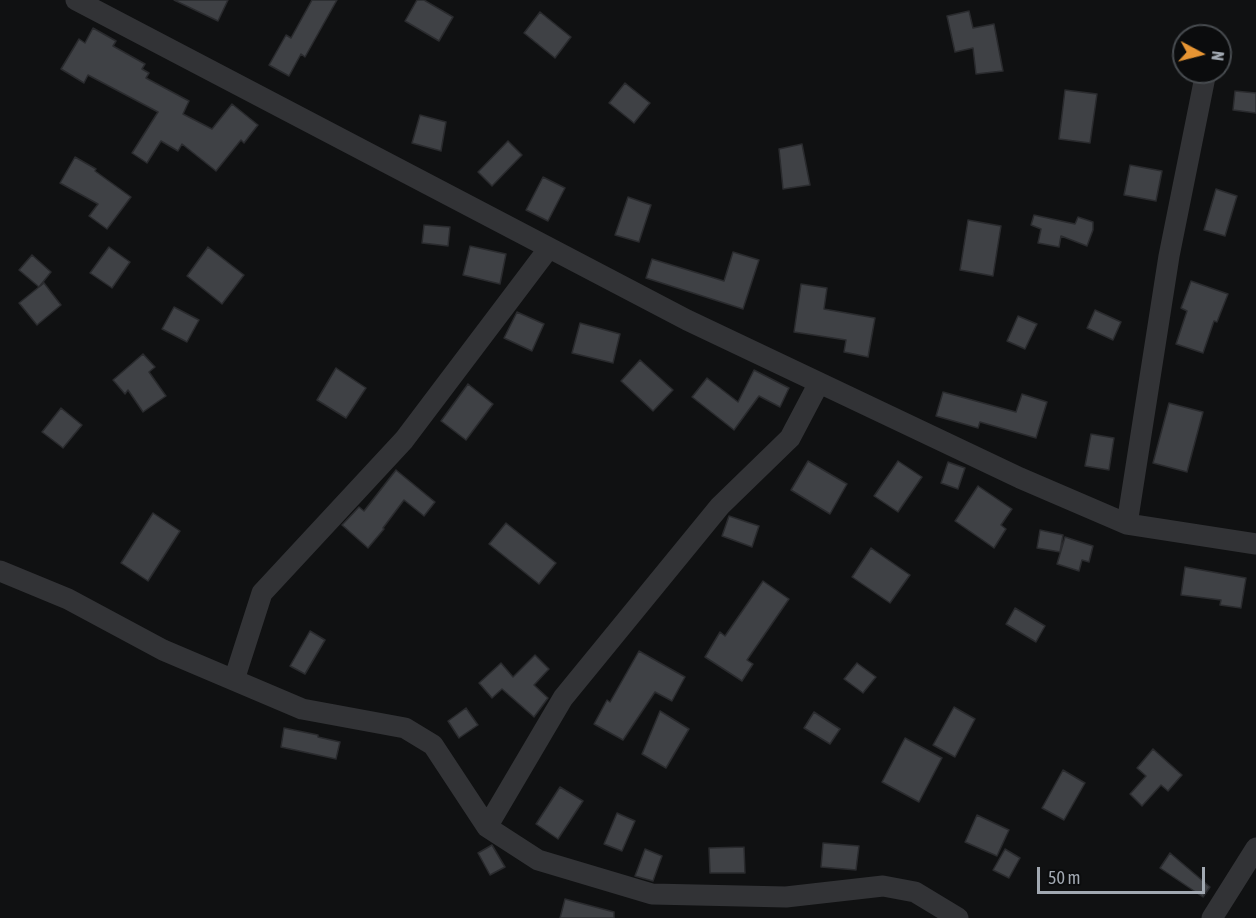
<!DOCTYPE html>
<html>
<head>
<meta charset="utf-8">
<style>
	body { margin:0 }
	#map { position:relative; width:1256px; height:918px; overflow:hidden; background:#101112; font-family:"Asap Condensed",sans-serif }
	canvas { display:block }
	.north { position:absolute; left:1172px; top:24px; width:60px; height:60px; box-sizing:border-box; background:#0b0c0d; border:2px solid #474b4f; border-radius:50%; rotate:97deg; font-size:16px; font-weight:700; line-height:24px; text-align:center; color:#a2a9b2 }
	.north::after { content:''; display:block; margin:auto; width:21px; height:27px; background:#e79533; clip-path:polygon(50% 0,100% 100%,50% 72%,0 100%) }
	.scale { position:absolute; left:1037px; top:867px; width:168px; height:27px; box-sizing:border-box; border:3px solid #a2a9b2; border-top:0; padding-left:8px; font-size:18px; line-height:21px; white-space:nowrap; color:#a2a9b2; -webkit-text-stroke:4px #0b0c0d; paint-order:stroke }
</style>
</head>
<body>
<div id="map">
<canvas width="1256" height="918"></canvas>
<div class="north">N</div>
<div class="scale">50 m</div>
</div>
<script>
const g = document.querySelector('canvas').getContext('2d');
g.lineJoin = 'round';
function fillPath(path, color) {
  g.fillStyle = color;
  g.fill(path, 'evenodd');
}
function toPath(rows) {
  const path = new Path2D();
  for (const r of rows) {
    path.moveTo(r[0], r[1]);
    for (let i = 2; i < r.length; i += 2) path.lineTo(r[i], r[i + 1]);
  }
  return path;
}
function strokePath(path, color, width, dash) {
  g.strokeStyle = color;
  g.lineWidth = width;
  g.lineCap = dash ? 'butt' : 'round';
  g.setLineDash(dash || []);
  g.stroke(path);
}
const building = toPath([
	[174,0,228,0,218,21,174,0],
	[312,0,337,0,305,57,301,54,289,76,269,65,286,35,291,38,312,0],
	[417,0,424,0,453,17,439,41,405,21,417,0],
	[969,11,973,28,994,24,1003,71,976,74,973,48,955,52,947,16,969,11],
	[540,12,571,37,555,58,524,33,540,12],
	[93,28,116,41,113,46,145,64,142,69,149,73,146,78,189,101,183,114,212,129,232,104,258,125,244,143,241,140,216,171,182,144,178,151,161,141,147,163,132,153,158,112,88,75,84,83,61,69,79,39,85,43,93,28],
	[625,83,650,103,634,123,609,103,625,83],
	[1065,90,1097,94,1090,143,1059,139,1065,90],
	[1235,91,1256,93,1256,113,1233,110,1235,91],
	[420,115,446,122,441,151,412,143,420,115],
	[508,141,522,155,492,186,478,172,508,141],
	[802,144,810,185,783,189,779,149,802,144],
	[75,157,96,169,95,171,131,197,107,229,89,216,98,204,60,183,75,157],
	[1130,165,1162,171,1156,201,1124,195,1130,165],
	[543,177,565,188,548,221,526,210,543,177],
	[1216,189,1237,196,1225,236,1204,230,1216,189],
	[628,197,651,205,639,242,615,235,628,197],
	[1034,215,1075,224,1078,217,1093,222,1093,230,1087,246,1061,236,1059,247,1038,243,1041,229,1031,225,1034,215],
	[968,220,1001,226,993,276,960,270,968,220],
	[424,225,450,227,448,246,422,243,424,225],
	[470,246,506,254,500,284,463,275,470,246],
	[109,247,130,262,112,288,90,273,109,247],
	[208,247,244,275,222,304,187,276,208,247],
	[733,252,759,260,743,309,646,278,652,259,724,281,733,252],
	[32,255,51,272,39,287,19,270,32,255],
	[1191,281,1228,294,1217,322,1214,321,1203,353,1176,344,1187,311,1181,308,1191,281],
	[44,283,61,305,37,325,19,303,44,283],
	[801,284,827,288,824,309,875,318,868,357,844,352,846,340,794,332,801,284],
	[174,307,199,320,187,342,162,329,174,307],
	[1095,310,1121,322,1113,340,1087,328,1095,310],
	[517,312,544,324,532,351,504,338,517,312],
	[1018,316,1037,324,1025,349,1007,341,1018,316],
	[580,323,620,334,613,363,572,353,580,323],
	[143,354,155,367,149,372,166,396,143,412,128,390,125,394,113,380,143,354],
	[640,360,673,390,653,411,621,381,640,360],
	[336,368,366,388,346,418,317,400,336,368],
	[754,370,789,388,780,407,759,396,734,430,692,397,707,378,738,402,754,370],
	[468,384,493,404,466,440,441,421,468,384],
	[943,392,1016,412,1022,394,1047,402,1036,438,980,422,978,428,936,416,943,392],
	[1169,403,1203,412,1187,472,1153,463,1169,403],
	[61,408,82,425,63,448,42,432,61,408],
	[1091,434,1114,438,1109,470,1085,466,1091,434],
	[808,461,847,484,830,514,791,490,808,461],
	[898,461,922,477,898,512,874,496,898,461],
	[948,462,965,468,958,489,941,483,948,462],
	[396,470,435,502,424,516,404,500,383,528,384,529,368,548,342,525,359,507,364,511,396,470],
	[978,486,1012,509,1001,525,1006,529,994,548,955,521,978,486],
	[153,513,180,531,148,581,121,563,153,513],
	[729,516,759,526,752,547,722,536,729,516],
	[506,523,556,563,539,584,489,544,506,523],
	[1040,530,1063,535,1060,552,1037,548,1040,530],
	[1065,537,1093,546,1089,562,1082,560,1079,571,1057,564,1065,537],
	[871,548,910,575,890,603,852,577,871,548],
	[1185,567,1246,578,1241,608,1220,605,1221,600,1181,595,1185,567],
	[763,581,789,599,747,660,753,664,742,681,705,657,720,632,725,636,763,581],
	[1015,608,1045,626,1036,642,1006,624,1015,608],
	[310,631,325,640,305,674,290,666,310,631],
	[639,651,685,677,672,701,655,692,623,740,594,724,607,700,610,702,639,651],
	[535,655,549,669,534,685,548,698,534,717,502,689,492,698,479,683,501,663,513,677,535,655],
	[857,663,876,677,863,693,844,679,857,663],
	[954,707,975,719,955,757,933,745,954,707],
	[466,708,478,725,459,738,448,721,466,708],
	[660,711,689,729,666,768,642,754,660,711],
	[814,712,840,729,830,744,804,728,814,712],
	[284,728,318,735,318,737,340,742,336,759,281,747,284,728],
	[905,738,942,758,919,802,882,782,905,738],
	[1153,749,1182,775,1168,791,1161,785,1142,806,1130,794,1146,776,1137,768,1153,749],
	[1063,770,1085,783,1064,820,1042,808,1063,770],
	[560,787,583,801,558,839,536,824,560,787],
	[617,813,635,821,622,851,604,844,617,813],
	[977,815,1009,830,997,856,965,842,977,815],
	[823,843,859,846,856,870,821,867,823,843],
	[492,845,505,867,490,875,478,853,492,845],
	[744,847,745,873,710,873,709,848,744,847],
	[645,849,662,856,653,881,635,876,645,849],
	[1005,849,1020,858,1009,878,993,870,1005,849],
	[1170,853,1210,887,1203,897,1160,868,1170,853],
	[565,899,614,912,614,918,560,918,565,899]
]);
fillPath(building, '#3f4145');
strokePath(building, '#2a2b2e', 1.5);
strokePath(toPath([
	[76,0,687,320,1020,478,1127,524,1256,544],
	[1127,524,1169,256,1206,72],
	[0,571,68,599,163,650,302,709,405,728,433,745,487,827,538,860,652,894,786,897,883,886,915,892,958,918],
	[234,680,262,593,404,440,549,248],
	[487,827,563,698,720,506,790,438,819,383],
	[1212,918,1256,848]
]), '#323336', 21);
</script>
</body>
</html>
